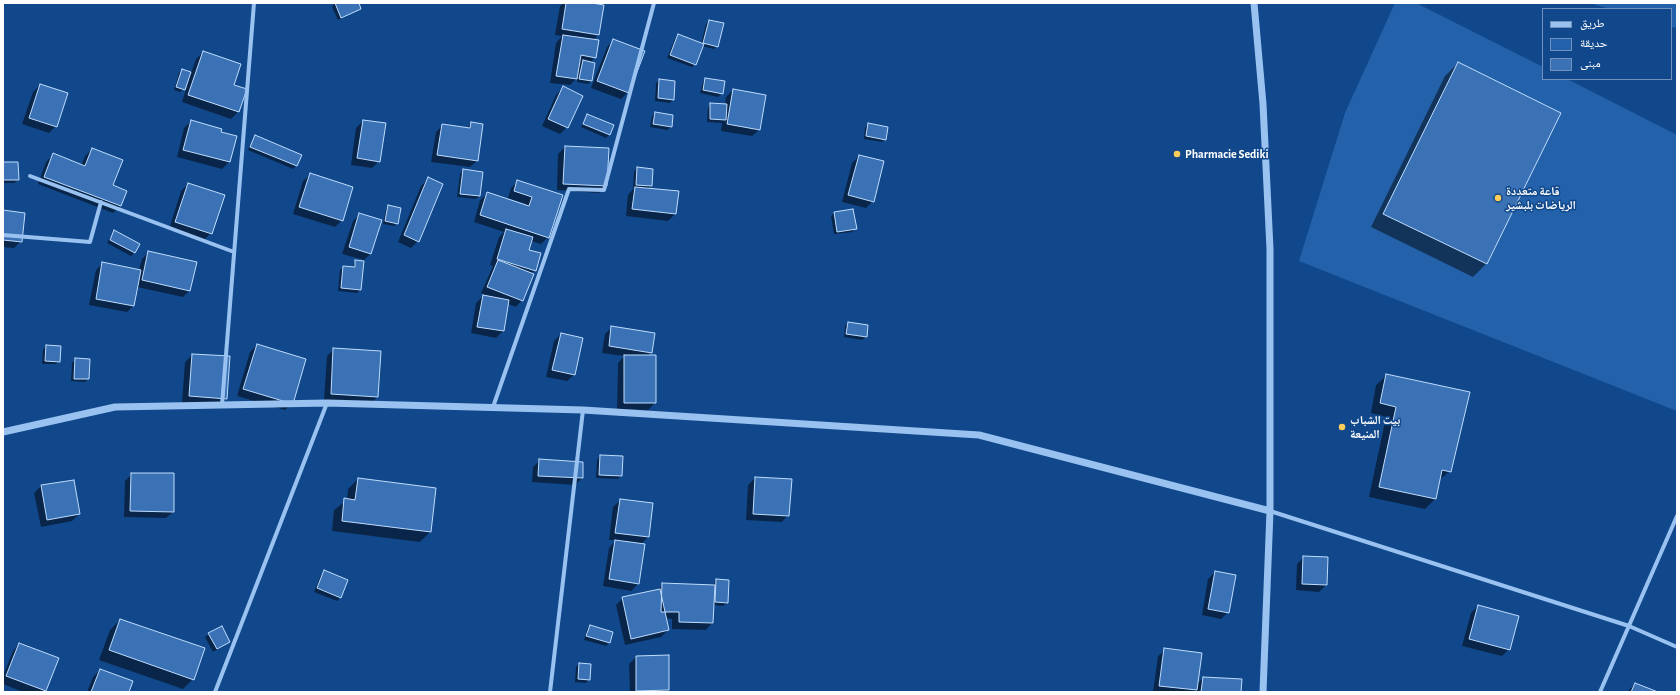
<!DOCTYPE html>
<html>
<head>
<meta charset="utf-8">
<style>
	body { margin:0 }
	#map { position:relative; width:1680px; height:695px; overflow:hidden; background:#11488b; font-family:"Alegreya Sans","Noto Naskh Arabic",sans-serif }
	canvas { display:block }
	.frame { position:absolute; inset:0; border:4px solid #fff; pointer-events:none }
	.legend { position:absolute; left:1542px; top:8px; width:130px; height:72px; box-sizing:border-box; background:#11488b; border:1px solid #7091b9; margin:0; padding:5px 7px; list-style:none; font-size:12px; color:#fff }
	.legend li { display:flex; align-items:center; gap:8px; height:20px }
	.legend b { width:20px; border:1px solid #7091b9 }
</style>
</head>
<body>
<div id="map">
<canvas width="1680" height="695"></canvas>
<div class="frame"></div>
<ul class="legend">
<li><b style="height:5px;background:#99c2f1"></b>طريق</li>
<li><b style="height:11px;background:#2362ab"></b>حديقة</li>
<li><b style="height:11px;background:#3a72b5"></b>مبنى</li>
</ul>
</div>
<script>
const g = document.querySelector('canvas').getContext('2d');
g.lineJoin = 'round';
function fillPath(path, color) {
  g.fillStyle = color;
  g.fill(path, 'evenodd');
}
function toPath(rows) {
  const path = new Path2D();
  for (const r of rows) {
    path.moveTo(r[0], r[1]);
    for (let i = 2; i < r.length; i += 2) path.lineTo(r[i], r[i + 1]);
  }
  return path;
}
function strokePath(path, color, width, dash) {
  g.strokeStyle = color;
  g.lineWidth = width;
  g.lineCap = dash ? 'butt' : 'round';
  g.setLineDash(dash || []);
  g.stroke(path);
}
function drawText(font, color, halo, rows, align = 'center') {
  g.font = font + ' "Alegreya Sans","Noto Naskh Arabic",sans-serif';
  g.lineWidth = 3;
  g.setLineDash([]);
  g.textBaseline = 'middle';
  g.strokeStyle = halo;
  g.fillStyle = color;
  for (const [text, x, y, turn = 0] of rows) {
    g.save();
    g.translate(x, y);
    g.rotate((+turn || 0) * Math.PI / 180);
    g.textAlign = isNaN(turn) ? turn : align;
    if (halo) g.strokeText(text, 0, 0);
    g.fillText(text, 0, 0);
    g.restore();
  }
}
fillPath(toPath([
	[1395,3,1416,3,1543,67,1543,79,1567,79,1677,135,1677,411,1299,261,1345,113],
	[1589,3,1677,3,1677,28,1671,27,1671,9,1610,9]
]), '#2362ab');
fillPath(toPath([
	[335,3,358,3,360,8,338,20,332,7],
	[564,3,587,3,598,35,593,40,595,57,590,63,594,63,591,81,588,84,577,82,577,78,570,85,550,83,556,43,562,36,555,35,560,6],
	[709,21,717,46,714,49,702,46,695,64,692,67,667,58,675,39,678,35,701,44,706,24],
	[614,40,628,92,621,99,591,88,607,47],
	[203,52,233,86,238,112,231,119,182,102,187,86,180,92,174,90,179,73,183,70,191,73,196,59],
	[1458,63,1560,114,1486,264,1473,277,1371,227,1445,76],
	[706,79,722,93,718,97,700,93,703,82],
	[659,80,673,99,670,103,655,101,656,83],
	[40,85,56,126,49,133,22,124,33,92],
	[563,88,567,127,560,134,542,126,556,95],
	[733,90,759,130,752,136,721,131,722,123,707,122,708,108,711,104,725,105,726,97],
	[655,113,671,127,667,130,650,127,652,116],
	[587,116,610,134,606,138,581,127],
	[191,121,236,137,229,162,222,169,177,157,184,128],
	[363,121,379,161,372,168,351,165,356,128],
	[471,123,477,161,470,167,431,162,436,132,443,125,466,129],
	[868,124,885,139,882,142,864,139,865,128],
	[255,136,296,166,293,169,248,150],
	[565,147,606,186,599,193,557,190,558,154],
	[92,149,112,186,126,191,120,206,113,213,38,184,46,162,53,155,81,166,85,156],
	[859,156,873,201,866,208,842,202,852,163],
	[3,163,18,180,14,183,3,183],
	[637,168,651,186,648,189,675,214,668,221,626,216,628,195,634,188,633,188,634,172],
	[463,170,482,173,479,196,476,199,457,197,460,174],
	[310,175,342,220,335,227,293,214,303,181],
	[428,179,418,241,411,248,398,242,421,186],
	[518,181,562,195,548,237,541,244,531,241,528,250,535,270,531,274,522,300,516,307,508,304,503,331,496,338,471,333,476,303,483,296,488,296,481,293,493,266,490,265,499,237,504,232,474,222,480,200,487,194,525,206,526,204,508,198,511,188],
	[188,184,211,233,204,240,169,229,181,191],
	[389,206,397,223,394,226,383,224,386,209],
	[3,211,21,241,14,248,3,247],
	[834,213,856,228,852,232,834,234,831,216],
	[360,214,371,253,364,260,342,254,353,221],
	[114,231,134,253,131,256,107,243],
	[149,252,190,290,183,297,137,287,133,306,127,312,89,305,96,270,103,263,139,270,142,259],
	[356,261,363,262,360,290,357,293,338,291,340,270,344,267,352,268],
	[849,323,867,325,866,337,862,340,844,337,845,326],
	[612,327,651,352,648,356,655,403,648,410,617,409,618,363,624,356,602,353,605,334],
	[561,334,574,375,567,381,546,377,554,341],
	[257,345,292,404,285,410,237,396,250,352],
	[46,346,59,361,56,364,42,364,43,350],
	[334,349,377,397,371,404,324,400,327,356],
	[192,355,226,399,220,405,182,403,185,362],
	[76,359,89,360,88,379,85,382,71,381,72,363],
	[1387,375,1450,471,1438,481,1435,499,1425,509,1369,497,1386,417,1371,413,1376,385],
	[600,456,622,457,621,476,618,479,596,478,597,460],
	[540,460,582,463,582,478,575,485,532,482,533,467],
	[132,474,173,512,166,518,124,517,125,481],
	[755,478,788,515,782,522,746,520,748,485],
	[358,479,430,532,420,542,332,531,334,510,347,500,348,489],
	[41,486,79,514,72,521,41,527,34,493],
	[620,500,652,504,648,537,640,545,638,584,631,591,603,586,609,548,616,540,609,540,613,507],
	[1304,557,1326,585,1319,592,1296,590,1297,564],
	[325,572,340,598,337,601,314,592,321,575],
	[1215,572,1228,612,1221,619,1202,615,1208,579],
	[716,580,727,603,723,606,713,605,712,623,706,630,672,629,672,619,665,618,668,630,661,637,625,645,616,605,623,598,656,591,663,584,713,586],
	[1478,606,1509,649,1502,656,1462,646,1471,613],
	[120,620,193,679,183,689,99,660,110,630],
	[590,626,612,632,609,643,606,646,584,640,587,629],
	[209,634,229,642,213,652,205,637],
	[19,644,57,659,44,692,23,692,3,684,3,676,13,651],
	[1165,650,1197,684,1203,678,1240,692,1195,692,1196,690,1194,692,1153,692,1158,656],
	[636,657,668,690,666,692,630,692,629,664],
	[579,664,589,679,586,683,575,682,576,667],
	[100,670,127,692,87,692,93,677],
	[1635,684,1655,692,1627,692]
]), '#0007');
const building = toPath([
	[335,3,359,3,361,9,341,18,335,3],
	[566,3,592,3,604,5,599,35,562,29,566,3],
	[709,20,724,23,718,47,703,43,709,20],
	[678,34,704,44,696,65,670,55,678,34],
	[563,35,599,40,596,58,581,55,577,79,556,76,563,35],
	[613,39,645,51,629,93,597,81,613,39],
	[203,51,241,64,234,85,247,89,239,112,188,95,203,51],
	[583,60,595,63,592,81,579,79,583,60],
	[1458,62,1561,113,1487,264,1383,214,1458,62],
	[182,69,191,72,185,90,176,87,182,69],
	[705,78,725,81,723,94,703,90,705,78],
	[659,79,675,81,674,100,658,98,659,79],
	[40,84,68,93,57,127,29,118,40,84],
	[563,86,583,96,568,128,548,119,563,86],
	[733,89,766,95,760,130,727,124,733,89],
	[710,103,727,104,726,120,710,119,710,103],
	[655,112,673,115,672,127,653,124,655,112],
	[587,114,614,125,610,135,583,124,587,114],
	[191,120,222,129,221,132,237,136,230,162,183,150,191,120],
	[363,120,386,123,380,162,357,158,363,120],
	[471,122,483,124,478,161,437,155,442,124,470,128,471,122],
	[868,123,888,127,886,140,866,136,868,123],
	[255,135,302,155,297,166,250,147,255,135],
	[565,146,609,148,607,186,563,184,565,146],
	[92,148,123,160,113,185,127,191,121,206,44,177,53,153,85,166,92,148],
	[859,155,884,161,874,202,848,195,859,155],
	[3,162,18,162,19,180,3,180,3,162],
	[637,167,653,169,652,186,636,185,637,167],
	[463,169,483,172,480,196,460,194,463,169],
	[310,173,353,187,343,221,299,207,310,173],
	[428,177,443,184,419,242,404,235,428,177],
	[517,180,563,195,549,238,480,215,487,192,529,206,532,197,514,191,517,180],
	[188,183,225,195,212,234,175,222,188,183],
	[635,187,679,191,676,214,632,209,635,187],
	[388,205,401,208,398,224,385,221,388,205],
	[853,209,857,229,837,232,834,212,853,209],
	[3,210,25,213,22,242,3,240,3,210],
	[359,213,382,220,371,254,349,247,359,213],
	[506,229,533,237,529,250,541,253,536,271,497,259,506,229],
	[114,230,140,244,135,253,110,240,114,230],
	[148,251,197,262,190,291,142,280,148,251],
	[355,260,364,261,361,290,341,288,343,266,355,267,355,260],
	[498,260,534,274,523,301,487,287,498,260],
	[102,262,141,270,134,306,96,299,102,262],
	[483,295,509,300,504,331,477,327,483,295],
	[848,322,868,325,867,337,846,334,848,322],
	[611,326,655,333,652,353,609,346,611,326],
	[561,333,583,338,575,375,552,370,561,333],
	[257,344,306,359,293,404,243,389,257,344],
	[46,345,61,346,60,362,45,361,46,345],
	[333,348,381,351,378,397,331,394,333,348],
	[192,354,230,356,227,399,189,396,192,354],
	[624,355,656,355,656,403,624,403,624,355],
	[75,358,90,359,89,379,74,379,75,358],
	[1386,374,1470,392,1451,472,1442,470,1436,499,1379,487,1396,407,1380,403,1386,374],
	[600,455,623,456,622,476,599,475,600,455],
	[539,459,583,462,583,478,538,476,539,459],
	[131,473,174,473,174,512,130,511,131,473],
	[755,477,792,479,789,516,753,514,755,477],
	[358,478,436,488,431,532,342,521,344,498,355,500,358,478],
	[74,480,80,514,47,520,41,485,74,480],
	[620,499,653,503,649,537,615,533,620,499],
	[615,540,645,544,639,584,609,579,615,540],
	[1303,556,1328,557,1327,585,1302,584,1303,556],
	[324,570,348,580,341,598,317,588,324,570],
	[1215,571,1236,575,1229,613,1208,609,1215,571],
	[716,579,729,580,728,603,715,602,716,579],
	[662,583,715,585,713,623,679,622,679,612,661,612,662,583],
	[660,589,669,630,631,639,622,597,660,589],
	[1478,605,1519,616,1510,650,1469,639,1478,605],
	[120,619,205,648,194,680,109,650,120,619],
	[590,625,613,632,610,643,586,636,590,625],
	[222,626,230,642,217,649,208,633,222,626],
	[19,643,59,658,46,691,6,676,19,643],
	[1164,648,1202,653,1197,690,1159,686,1164,648],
	[669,655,669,690,636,691,636,656,669,655],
	[579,663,591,664,590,680,578,679,579,663],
	[100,669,133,681,129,692,91,692,100,669],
	[1203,677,1242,679,1241,692,1201,692,1203,677],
	[1635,683,1658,692,1631,692,1635,683]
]);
fillPath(building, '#3a72b5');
strokePath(building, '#bfdcfd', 1);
strokePath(toPath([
	[30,176,234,252],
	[3,235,90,242,101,202],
	[222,405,254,3],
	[493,407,569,189,604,190,654,3],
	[1270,511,1629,626,1677,647],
	[215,692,327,403],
	[550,692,583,410],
	[1600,692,1677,516]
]), '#99c2f1', 4);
strokePath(toPath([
	[1254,3,1263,104,1270,249,1270,511,1263,692],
	[3,432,115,407,327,403,583,410,979,435,1270,511]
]), '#99c2f1', 7);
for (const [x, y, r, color] of [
	[1177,154,4,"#ffcd59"],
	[1498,198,4,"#ffcd59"],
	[1342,427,4,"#ffcd59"]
]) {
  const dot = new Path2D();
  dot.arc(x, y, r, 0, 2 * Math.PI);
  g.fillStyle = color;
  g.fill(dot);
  strokePath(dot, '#11488b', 1.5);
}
drawText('bold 12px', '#fff', '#11488b', [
	["Pharmacie Sediki",1185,154],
	["قاعة متعددة",1506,191],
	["الرياضات بلبشير",1506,205],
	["بيت الشباب",1350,420],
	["المنيعة",1350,434]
], 'left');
</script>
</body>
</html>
